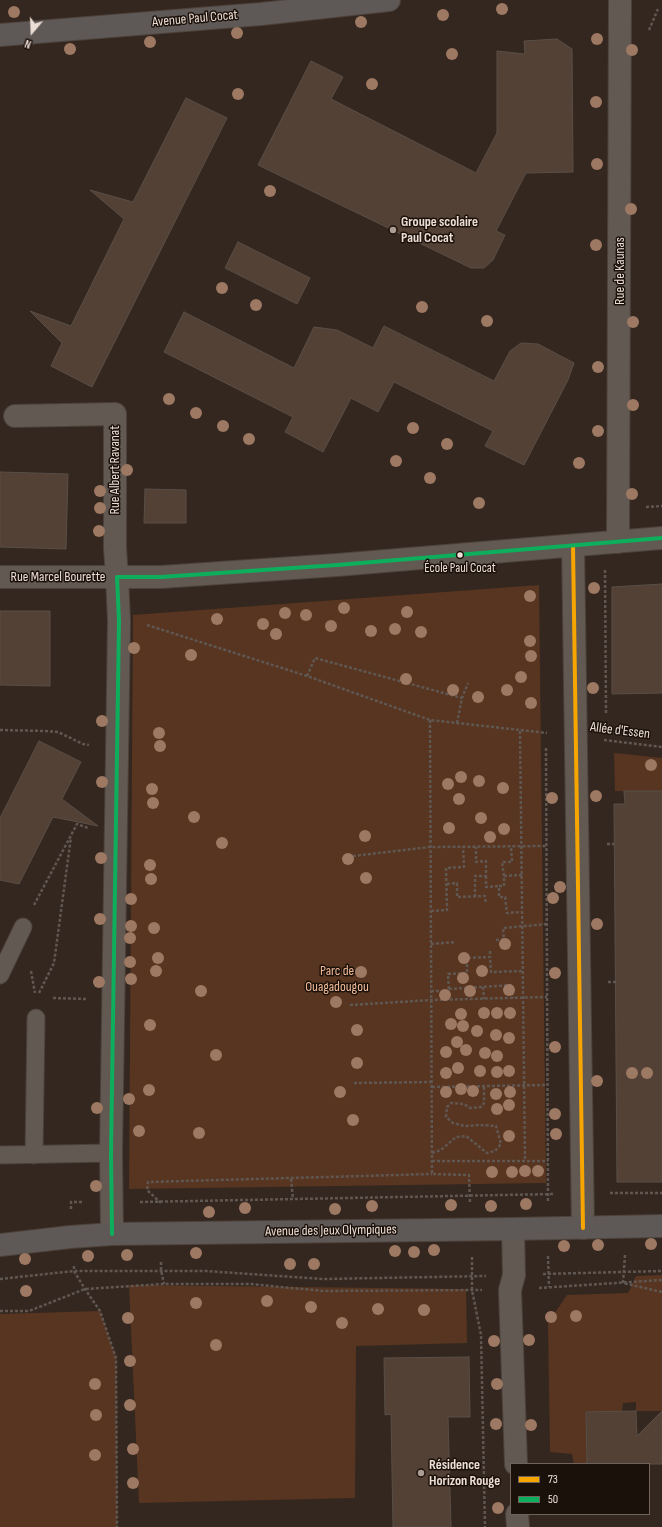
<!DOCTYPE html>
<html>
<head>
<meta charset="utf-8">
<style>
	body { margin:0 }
	#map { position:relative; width:662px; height:1527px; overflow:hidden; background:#34271f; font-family:"Sofia Sans Condensed",sans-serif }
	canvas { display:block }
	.legend { position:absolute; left:510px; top:1463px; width:140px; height:52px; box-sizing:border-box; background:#1b110b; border:1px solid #6f635c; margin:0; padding:5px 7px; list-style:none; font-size:12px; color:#edded5 }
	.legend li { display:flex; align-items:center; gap:8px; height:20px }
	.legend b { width:20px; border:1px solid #6f635c }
	.north { position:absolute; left:12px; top:12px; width:40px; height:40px; -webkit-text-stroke:3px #1b110b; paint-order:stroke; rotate:199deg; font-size:11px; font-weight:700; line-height:16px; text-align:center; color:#edded5 }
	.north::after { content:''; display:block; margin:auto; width:14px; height:18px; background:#edded5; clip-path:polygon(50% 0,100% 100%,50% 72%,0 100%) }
</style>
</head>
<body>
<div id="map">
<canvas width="662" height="1527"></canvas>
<ul class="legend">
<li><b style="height:5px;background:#f7a600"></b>73</li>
<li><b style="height:5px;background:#0daf5c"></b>50</li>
</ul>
<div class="north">N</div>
</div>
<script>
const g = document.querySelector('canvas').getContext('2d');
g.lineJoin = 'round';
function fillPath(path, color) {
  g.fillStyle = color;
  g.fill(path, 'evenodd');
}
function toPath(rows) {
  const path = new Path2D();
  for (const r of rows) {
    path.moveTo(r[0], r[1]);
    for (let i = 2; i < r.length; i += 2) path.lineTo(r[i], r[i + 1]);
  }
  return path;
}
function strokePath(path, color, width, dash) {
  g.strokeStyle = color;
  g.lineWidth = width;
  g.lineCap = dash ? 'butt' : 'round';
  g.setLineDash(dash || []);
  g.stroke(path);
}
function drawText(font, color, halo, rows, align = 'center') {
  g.font = font + ' "Sofia Sans Condensed",sans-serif';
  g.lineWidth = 3;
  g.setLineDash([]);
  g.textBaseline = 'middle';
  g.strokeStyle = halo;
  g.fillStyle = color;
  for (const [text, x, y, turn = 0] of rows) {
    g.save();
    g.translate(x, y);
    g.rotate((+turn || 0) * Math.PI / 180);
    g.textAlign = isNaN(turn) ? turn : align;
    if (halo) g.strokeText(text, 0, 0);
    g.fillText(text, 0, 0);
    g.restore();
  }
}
fillPath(toPath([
	[539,585,546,1183,129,1189,133,615],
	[614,753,662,758,662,791,615,791],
	[662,1275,662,1411,636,1411,636,1402,623,1403,622,1412,586,1412,587,1464,574,1464,572,1454,550,1452,548,1323,567,1295,628,1293,636,1276],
	[129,1285,466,1289,467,1343,356,1346,355,1498,139,1503],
	[100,1311,116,1358,117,1527,0,1527,0,1314]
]), '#573520');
const building = toPath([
	[557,39,572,49,573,172,526,173,496,231,505,235,493,260,484,268,471,268,258,165,311,61,343,77,331,99,476,173,497,133,497,51,525,54,524,41,557,39],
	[186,98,227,118,92,387,51,366,62,343,30,311,71,326,124,219,90,190,133,202,186,98],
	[238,242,310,278,297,304,225,268,238,242],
	[184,312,294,368,314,327,337,330,373,348,384,326,494,381,510,351,521,343,538,344,574,363,568,380,524,465,485,446,493,431,394,382,378,412,351,398,323,452,285,432,293,417,164,352,184,312],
	[0,472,68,474,66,549,0,547,0,472],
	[145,489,186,490,186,523,144,523,145,489],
	[662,584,662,693,612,694,612,587,662,584],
	[0,611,50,611,50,686,0,685,0,611],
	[39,741,81,762,62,799,98,826,53,817,19,884,0,880,0,818,39,741],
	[624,791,662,791,662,1182,617,1182,614,804,625,804,624,791],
	[469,1357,470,1417,448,1417,451,1527,393,1527,391,1414,385,1415,384,1358,469,1357],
	[636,1411,637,1436,662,1411,662,1464,587,1464,586,1412,636,1411]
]);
fillPath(building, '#524134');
strokePath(building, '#594f48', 1);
const lane = toPath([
	[0,975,23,927],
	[0,1155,111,1153],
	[34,1155,36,1018]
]);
const street = toPath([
	[618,542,620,0],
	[573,546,583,1228],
	[0,577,117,577,115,548,115,414,15,416],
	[513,1229,514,1275,510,1290,516,1464],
	[112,1234,111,1153,119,621,117,577,161,577,337,565,662,538],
	[517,1514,518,1527]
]);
const secondary = toPath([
	[0,35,261,14,389,0],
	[0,1245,70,1237,112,1234,513,1229,662,1226]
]);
strokePath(lane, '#4d423b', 19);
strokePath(street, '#4d423b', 24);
strokePath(secondary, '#4d423b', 24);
strokePath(toPath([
	[649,30,658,9],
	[646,507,662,506],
	[605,570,606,713],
	[147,625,307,676,430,720,547,733],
	[307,676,315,658,462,698],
	[430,720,432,1174,469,1175,470,1203],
	[457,723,462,698,468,683],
	[0,730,45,731,58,732,83,744,89,745],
	[520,731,525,1161],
	[604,740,662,747],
	[546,748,548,1201],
	[607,844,614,844],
	[353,856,430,847,546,846],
	[522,875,504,876,504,886,499,886,499,897,505,897,507,913,522,912],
	[486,876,486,887,499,886],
	[504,876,502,862,512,862,511,846],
	[447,884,457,883,457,897,485,896,486,904],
	[475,897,475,876,486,876,486,861,476,862,476,847],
	[34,905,77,824,88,828],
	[431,911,447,910,446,868,464,867,463,847],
	[496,940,504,939,503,928,547,924],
	[431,944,456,942],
	[490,951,490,957],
	[31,971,35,993],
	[608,982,616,982],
	[483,987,484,999],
	[449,989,512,985,513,998],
	[431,991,449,991,448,974,467,973,467,958,490,957,491,972,523,971],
	[39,993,54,963,71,837],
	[53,998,86,999],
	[350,1005,432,1000,547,997],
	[354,1083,432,1082],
	[432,1087,547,1085],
	[432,1153,441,1150,456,1137,466,1136,487,1153,495,1151,501,1144,496,1126,480,1125,465,1126,453,1123,446,1117,447,1107,451,1103,464,1104,470,1108,481,1107,484,1103,484,1086],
	[432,1161,548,1161],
	[291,1179,293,1199],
	[610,1193,662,1193],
	[140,1202,555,1194],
	[161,1203,147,1190,148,1182,432,1174],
	[71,1209,71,1202,83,1202],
	[625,1255,623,1283,662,1292],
	[548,1256,549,1287],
	[472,1257,472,1290,481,1335,485,1527],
	[161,1262,161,1270,164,1284],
	[74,1266,74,1271,85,1289,100,1311,116,1358,117,1527],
	[543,1274,662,1271],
	[0,1279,74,1271,206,1271,323,1279,486,1276],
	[539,1288,662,1280],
	[0,1311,29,1311,85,1289,164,1284,250,1284,323,1291,482,1290]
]), '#605752', 2.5, [3, 2]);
strokePath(lane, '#625953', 17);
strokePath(street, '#625953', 22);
strokePath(secondary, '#5e5856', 22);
strokePath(toPath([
	[573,546,583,1228]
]), '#f7a600', 4);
strokePath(toPath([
	[112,1234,111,1153,119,621,117,577,161,577,337,565,662,538]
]), '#0daf5c', 4);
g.fillStyle = '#9d7862';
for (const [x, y] of [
	[502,9],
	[14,12],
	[443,15],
	[361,22],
	[237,33],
	[597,39],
	[150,42],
	[70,49],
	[632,50],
	[452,54],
	[372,84],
	[238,94],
	[596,102],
	[597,164],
	[270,191],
	[631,209],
	[596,245],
	[222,288],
	[256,305],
	[422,307],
	[487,321],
	[633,322],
	[598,367],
	[169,399],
	[633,405],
	[196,413],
	[223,426],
	[413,428],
	[598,431],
	[249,439],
	[447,444],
	[396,461],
	[579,463],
	[127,470],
	[430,478],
	[100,491],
	[632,494],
	[479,503],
	[100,508],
	[99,531],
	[594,588],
	[530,596],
	[344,608],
	[407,612],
	[285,613],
	[306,615],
	[217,619],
	[263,624],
	[331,626],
	[395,629],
	[371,631],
	[421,632],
	[276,634],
	[530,641],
	[134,648],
	[191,655],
	[531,656],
	[521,677],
	[406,679],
	[593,688],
	[453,690],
	[507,690],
	[478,697],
	[531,703],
	[102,721],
	[159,733],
	[160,746],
	[651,765],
	[461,777],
	[479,781],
	[102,782],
	[448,784],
	[503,788],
	[152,789],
	[596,796],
	[552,798],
	[459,799],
	[153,803],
	[194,817],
	[481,818],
	[449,828],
	[504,829],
	[365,836],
	[490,837],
	[222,843],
	[101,858],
	[348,859],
	[150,865],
	[366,878],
	[151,879],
	[560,887],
	[553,898],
	[131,899],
	[100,919],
	[597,924],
	[131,926],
	[154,928],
	[130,938],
	[505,944],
	[158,958],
	[464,958],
	[130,962],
	[156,971],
	[482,971],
	[361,972],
	[555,973],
	[463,978],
	[131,979],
	[99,982],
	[509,990],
	[201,991],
	[470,991],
	[445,995],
	[336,1002],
	[484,1013],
	[497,1013],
	[510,1013],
	[461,1014],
	[451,1024],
	[150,1025],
	[463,1026],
	[357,1030],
	[477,1031],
	[496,1035],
	[509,1038],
	[457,1042],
	[555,1047],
	[466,1050],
	[446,1052],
	[485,1053],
	[216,1055],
	[497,1056],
	[357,1063],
	[458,1068],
	[480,1071],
	[509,1071],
	[497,1072],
	[446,1073],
	[632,1073],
	[647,1073],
	[597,1081],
	[461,1089],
	[149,1090],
	[473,1091],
	[340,1092],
	[446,1092],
	[510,1092],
	[496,1094],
	[129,1099],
	[509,1105],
	[97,1108],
	[497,1109],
	[555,1114],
	[353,1120],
	[139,1131],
	[199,1133],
	[556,1134],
	[509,1136],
	[525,1171],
	[538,1171],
	[492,1172],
	[512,1172],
	[96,1186],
	[526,1204],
	[451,1205],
	[372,1206],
	[491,1206],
	[245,1208],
	[335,1209],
	[209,1212],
	[651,1244],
	[598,1245],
	[564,1246],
	[434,1250],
	[395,1251],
	[414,1252],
	[196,1253],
	[127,1255],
	[88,1256],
	[25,1259],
	[290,1264],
	[314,1264],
	[26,1291],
	[267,1301],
	[196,1303],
	[311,1307],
	[378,1309],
	[424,1310],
	[576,1316],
	[551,1317],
	[128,1318],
	[342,1323],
	[529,1340],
	[494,1341],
	[216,1345],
	[130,1361],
	[95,1384],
	[497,1384],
	[130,1405],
	[96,1415],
	[496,1424],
	[531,1425],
	[133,1449],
	[95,1455],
	[133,1483],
	[498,1508]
]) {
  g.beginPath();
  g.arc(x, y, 6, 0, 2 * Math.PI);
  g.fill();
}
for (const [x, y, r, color] of [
	[393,230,4,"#ac9e95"],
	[460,555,3.5,"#edded5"],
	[421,1473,4,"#ac9e95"]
]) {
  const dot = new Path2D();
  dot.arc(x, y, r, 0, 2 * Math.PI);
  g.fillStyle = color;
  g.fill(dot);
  strokePath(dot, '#1b110b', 1.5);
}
drawText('13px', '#edded5', '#1b110b', [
	["École Paul Cocat",460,569]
]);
drawText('14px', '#edded5', '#1b110b', [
	["Avenue Paul Cocat",195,19,-5],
	["Rue de Kaunas",620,271,-90],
	["Rue Albert Ravanat",115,470,-90],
	["Rue Marcel Bourette",58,577],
	["Allée d'Essen",620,731,7],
	["Avenue des Jeux Olympiques",331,1231,-1]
]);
drawText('bold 14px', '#edded5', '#1b110b', [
	["Groupe scolaire",401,222],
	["Paul Cocat",401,238],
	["Résidence",429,1465],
	["Horizon Rouge",429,1481]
], 'left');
drawText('14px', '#f3bb99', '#1b110b', [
	["Parc de",337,971],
	["Ouagadougou",337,987]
]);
</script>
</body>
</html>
